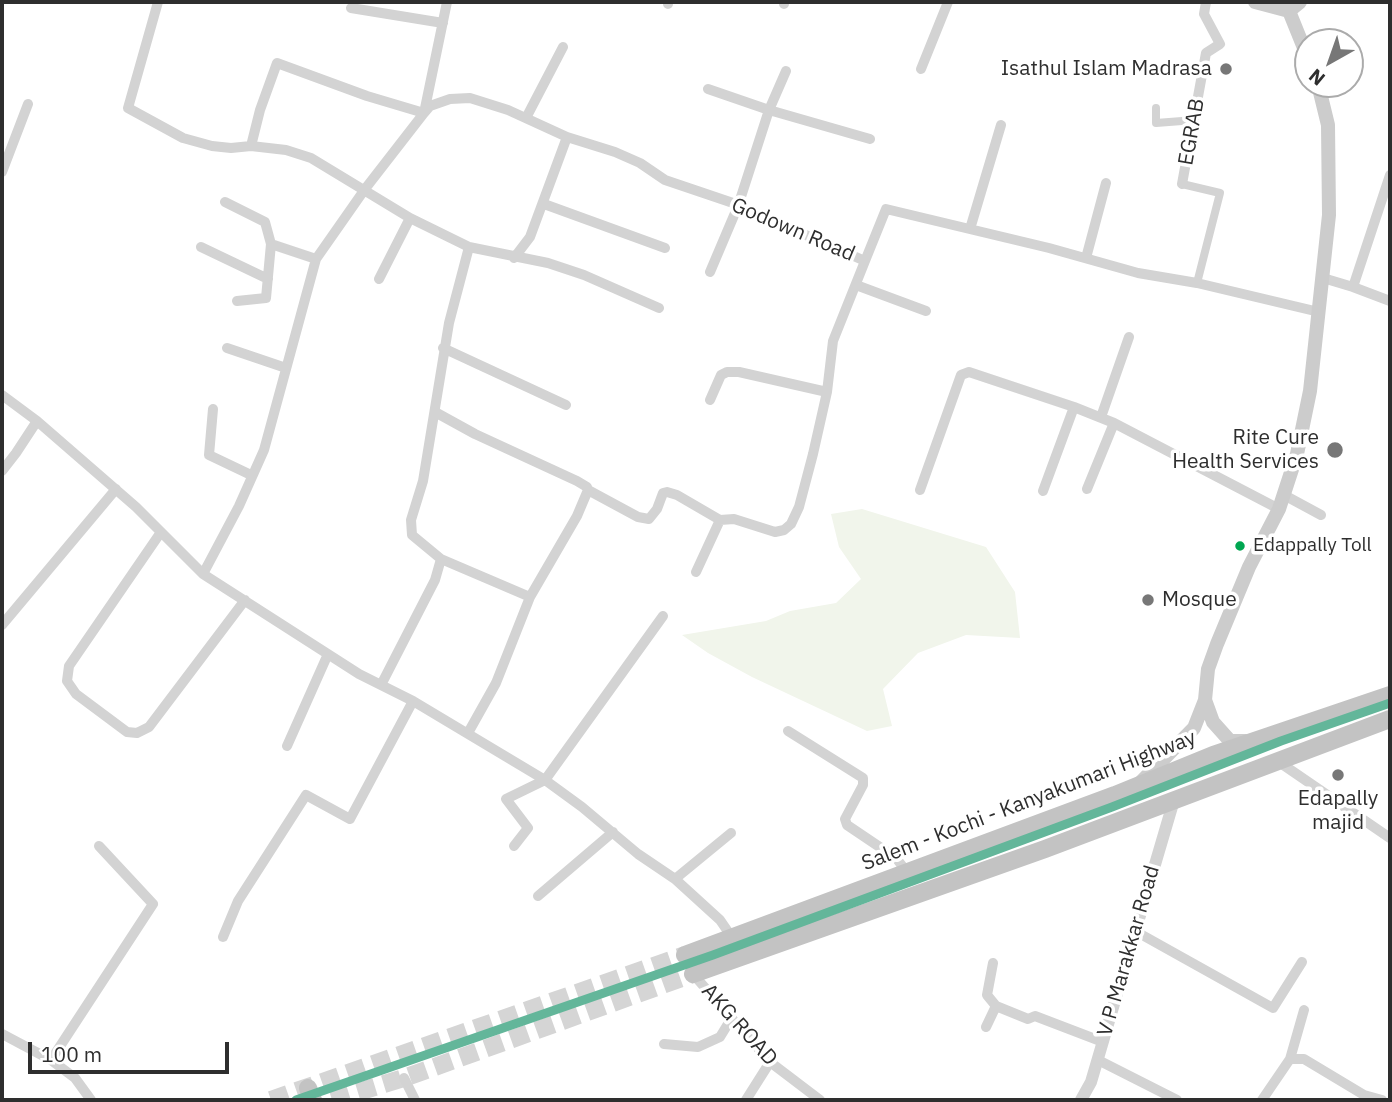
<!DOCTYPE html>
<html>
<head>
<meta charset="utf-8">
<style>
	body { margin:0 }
	#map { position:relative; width:1392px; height:1102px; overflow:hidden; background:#fff; font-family:"IBM Plex Sans",sans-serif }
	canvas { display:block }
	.frame { position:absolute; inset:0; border:4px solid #2e2e2e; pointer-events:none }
	.north { position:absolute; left:1294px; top:28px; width:70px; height:70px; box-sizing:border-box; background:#fff; border:2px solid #ababab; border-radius:50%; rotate:220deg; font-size:19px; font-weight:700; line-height:28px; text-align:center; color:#2e2e2e }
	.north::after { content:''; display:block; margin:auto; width:24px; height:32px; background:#777; clip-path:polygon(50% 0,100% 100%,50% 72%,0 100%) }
	.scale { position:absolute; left:28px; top:1042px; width:201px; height:32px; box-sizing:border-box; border:4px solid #2e2e2e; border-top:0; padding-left:9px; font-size:21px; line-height:24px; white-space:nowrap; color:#2e2e2e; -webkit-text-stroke:5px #fff; paint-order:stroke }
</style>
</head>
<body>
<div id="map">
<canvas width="1392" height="1102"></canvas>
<div class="frame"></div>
<div class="north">N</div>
<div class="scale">100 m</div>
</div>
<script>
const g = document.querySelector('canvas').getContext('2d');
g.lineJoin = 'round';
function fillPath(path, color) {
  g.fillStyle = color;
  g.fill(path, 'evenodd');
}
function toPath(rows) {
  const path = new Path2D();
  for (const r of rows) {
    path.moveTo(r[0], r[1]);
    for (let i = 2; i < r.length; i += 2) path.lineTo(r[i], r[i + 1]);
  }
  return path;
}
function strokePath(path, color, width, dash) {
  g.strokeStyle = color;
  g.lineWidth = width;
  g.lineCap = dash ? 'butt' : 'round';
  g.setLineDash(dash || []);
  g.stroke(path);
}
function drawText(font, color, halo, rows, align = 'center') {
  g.font = font + ' "IBM Plex Sans",sans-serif';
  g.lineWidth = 7;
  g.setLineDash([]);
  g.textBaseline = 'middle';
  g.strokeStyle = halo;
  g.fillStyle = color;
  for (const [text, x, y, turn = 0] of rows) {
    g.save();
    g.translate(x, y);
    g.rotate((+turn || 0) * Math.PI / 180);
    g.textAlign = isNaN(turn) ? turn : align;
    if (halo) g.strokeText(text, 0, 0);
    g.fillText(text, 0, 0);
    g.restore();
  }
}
fillPath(toPath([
	[862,509,986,547,1015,592,1020,638,966,635,918,653,883,689,892,726,867,731,752,677,708,653,682,635,766,621,790,611,836,603,861,579,839,547,831,514]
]), '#f1f5eb');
strokePath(toPath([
	[271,1100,685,955],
	[332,1100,404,1078,693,974]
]), '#d5d5d5', 18, [18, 9]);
strokePath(toPath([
	[1156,108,1156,123,1195,120],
	[1182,184,1220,193,1197,283]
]), '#d3d3d3', 8);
strokePath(toPath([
	[158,2,128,108,183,138,212,146,231,148,251,146],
	[447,2,424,113,367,96,277,63,260,110,251,146,286,150,311,158,410,218,469,247,548,263,584,275,659,308],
	[668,2,668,4],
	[784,4,784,2],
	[351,8,443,23],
	[921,69,948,2],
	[708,89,769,110,870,139],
	[526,118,563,47],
	[2,172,28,104],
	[1182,184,1206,53,1220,44,1204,14,1206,2],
	[225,202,265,222,271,244,316,259],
	[544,204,665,248],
	[970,229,1001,125],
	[201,247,268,279],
	[514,258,530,237,567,137],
	[1086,258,1106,183],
	[710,272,738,206,769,110,786,71],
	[1323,278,1353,287,1390,301],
	[379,279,410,218],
	[856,285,926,311],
	[1353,287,1390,175],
	[237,301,266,298,271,244],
	[227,348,286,368],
	[443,348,566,405],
	[2,395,37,421,136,507,203,574,359,674,413,701,545,780,582,807,638,854,675,879,720,920,731,936],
	[710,400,721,375,727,372,739,372,827,392],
	[213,409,209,455,251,475],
	[435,412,475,434,577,481,587,487,588,490,638,517,649,519,657,509,663,493,667,492,677,495,720,520,734,519,775,532,784,530,791,524,799,507,813,454,827,392,833,341,865,261],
	[1101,417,1129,337],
	[2,471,16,453,37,421],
	[1087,489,1114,423],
	[920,490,961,375,969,372,1074,407],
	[1043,491,1074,407,1114,423,1279,509],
	[1284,495,1321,515],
	[161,532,69,666,67,681,76,694,127,732,137,733,149,727,245,600],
	[441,559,530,597],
	[696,572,720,520],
	[203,574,239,506,264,450,316,259,365,189,424,113,430,106,450,99,470,98,508,110,567,137,615,152,640,163,665,180,733,203,865,261,886,209,1049,248,1138,273,1197,283,1319,312],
	[2,625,116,489],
	[381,685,435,580,441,559,412,535,411,520,423,481,449,323,469,247],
	[788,731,863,778,863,785,845,819,847,825,896,858,907,872],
	[468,733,496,683,530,597,577,516,588,490],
	[287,746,328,654],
	[1279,762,1390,838],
	[514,846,528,828,506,799,545,780,663,616],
	[675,879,731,833],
	[538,896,613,832],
	[1135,931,1273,1008,1302,962],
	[223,937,238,901,306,795,350,819,413,701],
	[993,963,987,995,996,1006],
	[693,974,770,1062,820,1100],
	[986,1027,996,1006,1028,1019,1035,1016,1103,1042],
	[2,1034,51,1060,75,1078,91,1100],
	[664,1044,698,1047,720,1037,731,1019],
	[1290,1059,1304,1059,1364,1095,1382,1100],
	[51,1060,153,904,99,846],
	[1098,1060,1177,1100],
	[404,1078,415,1100],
	[746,1100,770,1062],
	[1262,1100,1290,1059,1304,1010]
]), '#d3d3d3', 10);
strokePath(toPath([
	[1081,1100,1091,1082,1174,800]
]), '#d3d3d3', 12);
strokePath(toPath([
	[1255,2,1289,11,1308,58],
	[1289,11,1300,2],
	[1205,700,1213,722,1230,741,1246,741],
	[1141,782,1194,728,1205,700,1208,669,1217,644,1249,567,1279,509,1297,454,1310,391,1329,215,1328,125,1318,84]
]), '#ccc', 14);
strokePath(toPath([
	[685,955,1115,795,1213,755,1390,695],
	[693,974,1045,849,1390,719],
	[308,1088,313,1100]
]), '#c3c3c3', 18);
strokePath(toPath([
	[296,1100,713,955,1112,807,1281,741,1390,703]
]), '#63b69a', 9);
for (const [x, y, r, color] of [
	[1226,69,7,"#777"],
	[1335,450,9,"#777"],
	[1240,546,6,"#00a651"],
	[1148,600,7,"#777"],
	[1338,775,7,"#777"]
]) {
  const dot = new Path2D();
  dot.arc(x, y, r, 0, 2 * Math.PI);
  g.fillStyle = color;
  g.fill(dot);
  strokePath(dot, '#fff', 2.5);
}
drawText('19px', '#2e2e2e', '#fff', [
	["Edappally Toll",1253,546]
], 'left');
drawText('21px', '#2e2e2e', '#fff', [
	["Isathul Islam Madrasa",1212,69],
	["Rite Cure",1319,438],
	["Health Services",1319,462],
	["Mosque",1162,600,"left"],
	["Edapally",1338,799,"center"],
	["majid",1338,823,"center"]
], 'right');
drawText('21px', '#2e2e2e', '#fff', [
	["EGRAB",1192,132,-80],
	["Godown Road",793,230,23],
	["Salem - Kochi - Kanyakumari Highway",1029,801,-21],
	["V P Marakkar Road",1129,951,-74],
	["AKG ROAD",739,1025,48]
]);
</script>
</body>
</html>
